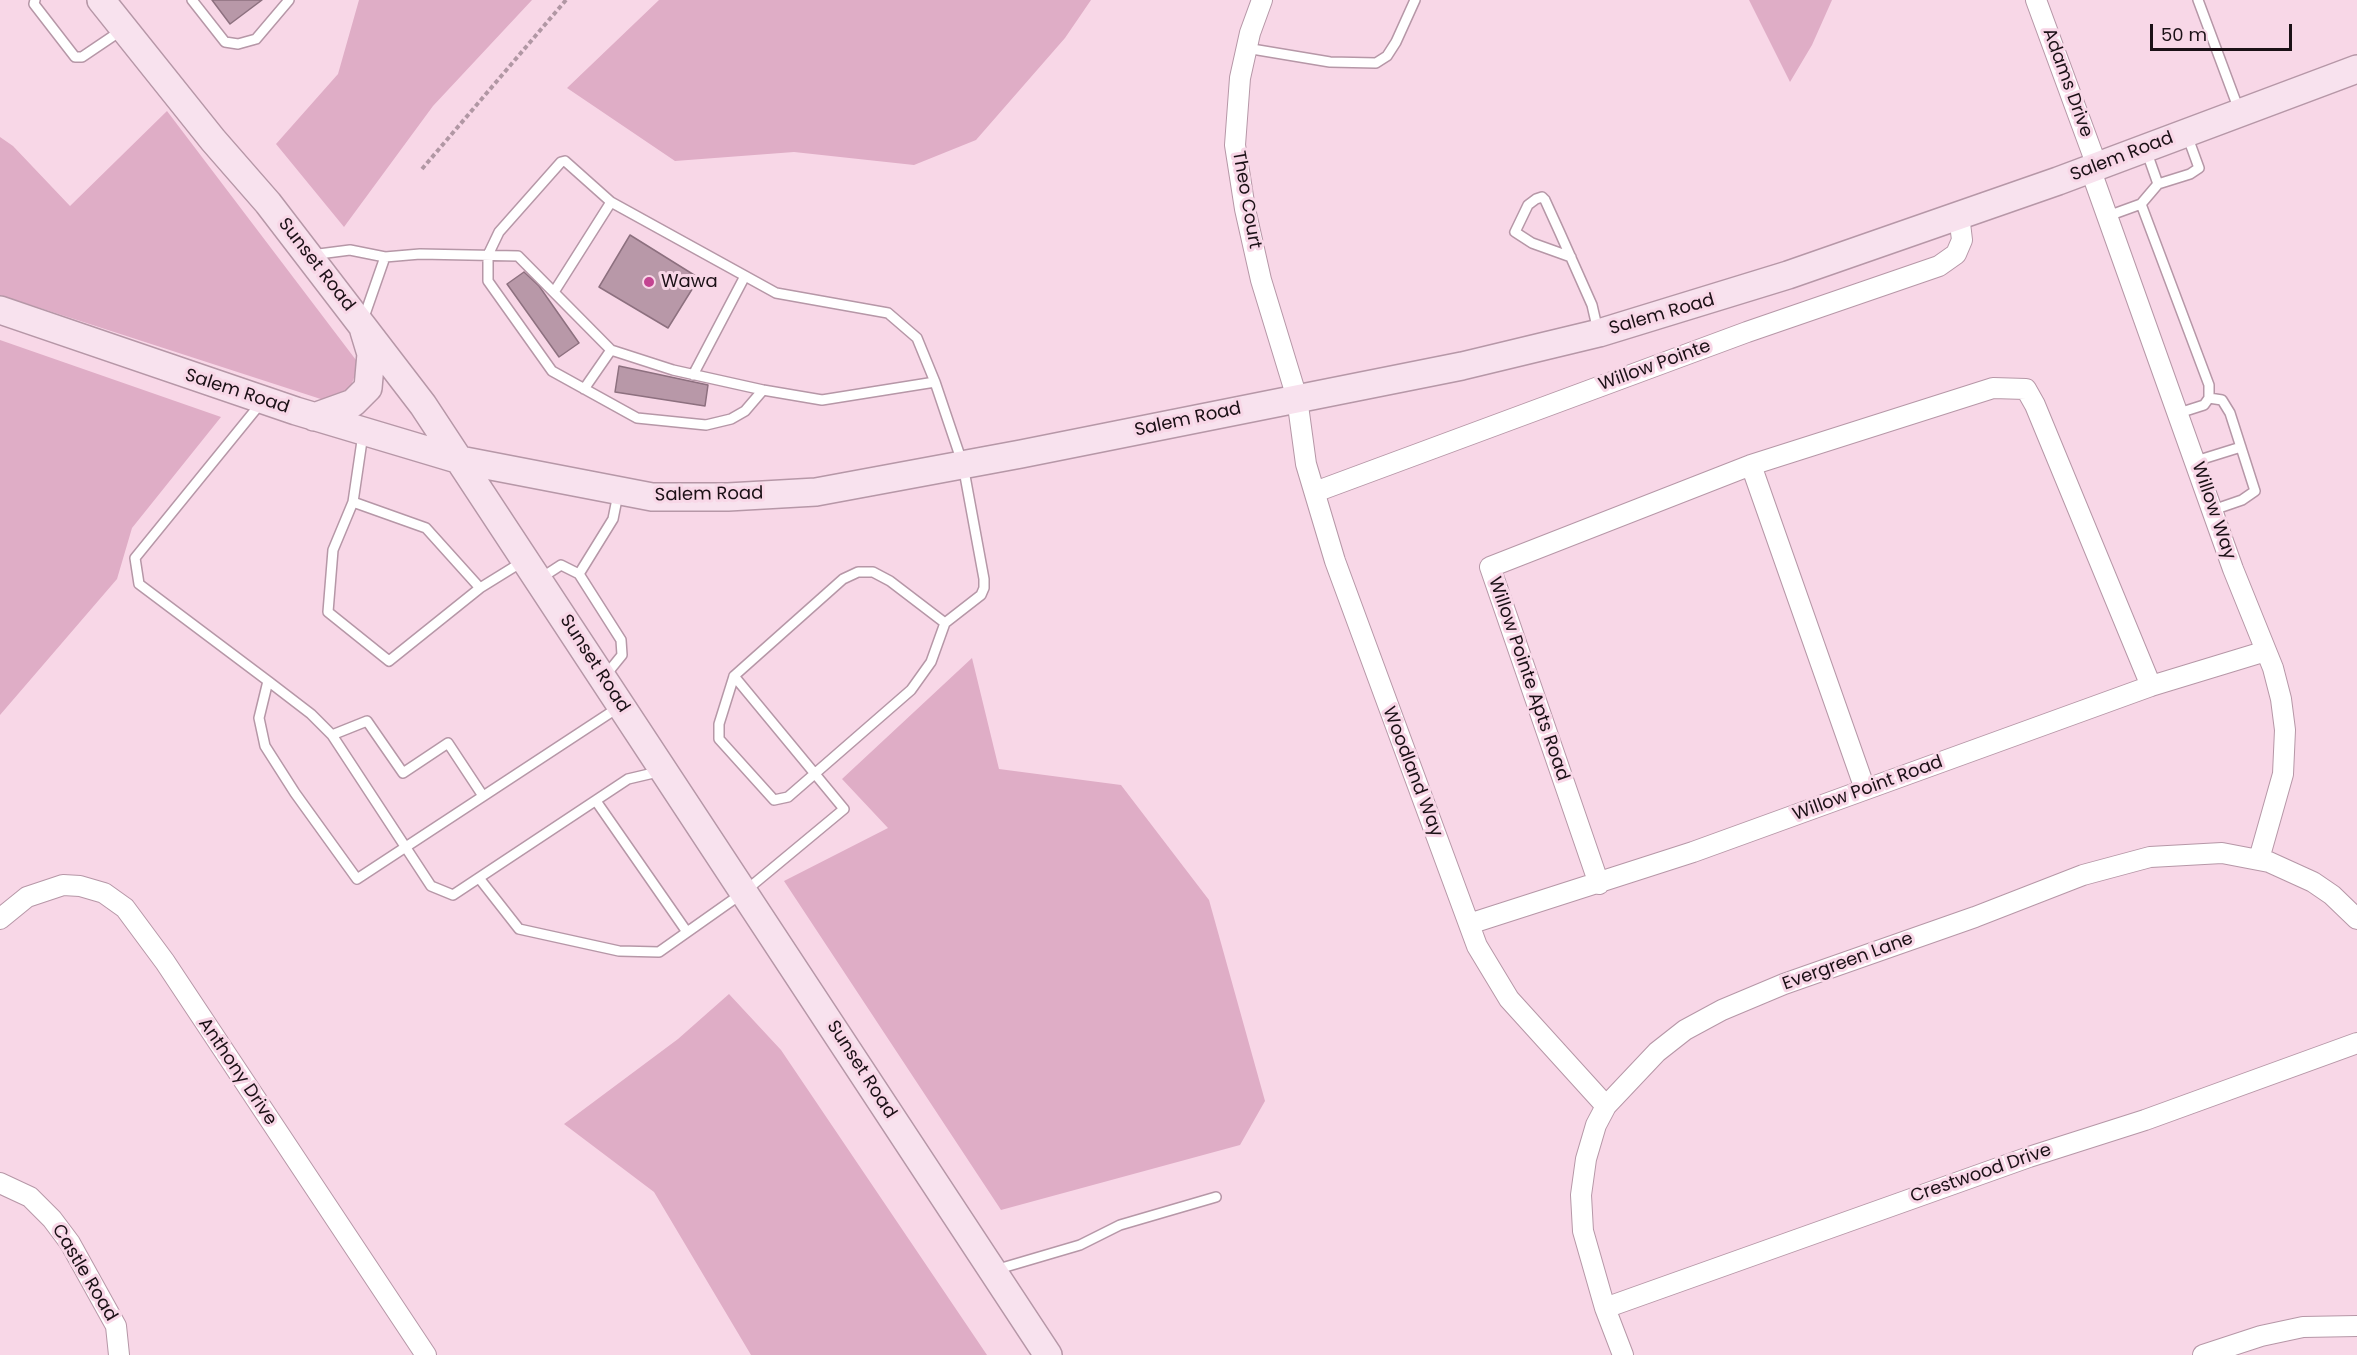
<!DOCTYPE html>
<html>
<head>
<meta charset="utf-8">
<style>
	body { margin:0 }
	#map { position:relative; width:2357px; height:1355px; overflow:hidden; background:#f8d7e7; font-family:Poppins,sans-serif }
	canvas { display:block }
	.scale { position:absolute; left:2150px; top:24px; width:142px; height:27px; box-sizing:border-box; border:3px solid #1b1016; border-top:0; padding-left:8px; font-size:18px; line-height:21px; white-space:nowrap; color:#1b1016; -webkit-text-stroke:4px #f8d7e7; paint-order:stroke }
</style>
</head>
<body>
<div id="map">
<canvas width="2357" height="1355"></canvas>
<div class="scale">50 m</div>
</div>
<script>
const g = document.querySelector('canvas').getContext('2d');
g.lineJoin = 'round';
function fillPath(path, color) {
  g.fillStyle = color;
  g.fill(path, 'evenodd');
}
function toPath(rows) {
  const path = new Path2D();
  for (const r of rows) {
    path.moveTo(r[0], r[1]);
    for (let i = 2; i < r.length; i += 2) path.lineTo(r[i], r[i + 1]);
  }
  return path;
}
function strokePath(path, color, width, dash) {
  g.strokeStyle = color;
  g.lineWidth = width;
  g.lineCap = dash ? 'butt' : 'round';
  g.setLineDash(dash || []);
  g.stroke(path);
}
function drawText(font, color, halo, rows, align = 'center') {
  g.font = font + ' Poppins,sans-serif';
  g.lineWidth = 6;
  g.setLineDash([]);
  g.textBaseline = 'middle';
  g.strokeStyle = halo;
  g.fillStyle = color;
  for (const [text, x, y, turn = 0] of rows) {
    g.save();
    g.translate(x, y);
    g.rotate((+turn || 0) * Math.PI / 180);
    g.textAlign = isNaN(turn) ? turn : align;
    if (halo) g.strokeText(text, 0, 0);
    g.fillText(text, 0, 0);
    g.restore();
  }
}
fillPath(toPath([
	[359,0,532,0,433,106,344,227,276,144,338,74],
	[659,0,1091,0,1065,38,976,140,914,165,794,152,675,161,567,88],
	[1749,0,1832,0,1812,45,1790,82],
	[167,111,359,364,351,386,330,402,0,295,0,137,13,146,70,206],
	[0,340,221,417,132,528,117,579,0,715],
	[972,658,999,769,1121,785,1209,900,1265,1101,1240,1145,1001,1210,784,881,888,828,842,779],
	[729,994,781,1050,987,1355,751,1355,654,1192,564,1124,678,1039]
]), '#dfadc6');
const building = toPath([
	[212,0,262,0,230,24,212,0],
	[630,235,699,278,668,328,599,287,630,235],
	[524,272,539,286,579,343,559,357,507,284,524,272],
	[619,366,708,385,705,406,615,392,619,366]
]);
fillPath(building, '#b898a8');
strokePath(building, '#8d707f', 1.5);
const lane = toPath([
	[35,0,34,4,75,57,82,57,122,30],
	[192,0,225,42,238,44,256,39,289,0],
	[2198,0,2239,110],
	[1246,48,1330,62,1376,63,1387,56,1396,42,1415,0],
	[2146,150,2158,184,2190,174,2199,168,2187,135],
	[611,202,565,161,561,162,499,232,488,255,488,281,552,371,637,418,706,425,731,419,745,411,763,390],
	[2141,204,2209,385,2209,398,2204,405,2179,413],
	[2108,216,2141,204,2158,184],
	[311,255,350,250,385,257,420,254,518,256,611,350,673,370,763,390,822,400,935,382,963,465,984,579,984,588,981,595,945,623,931,662,911,690,788,797,774,800,719,739,719,724,734,676],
	[1571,257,1532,243,1515,232,1528,205,1536,199,1542,197,1545,200,1560,233,1592,305,1598,331],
	[554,292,611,202,776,293,888,313,917,338,935,382],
	[363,320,385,257],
	[693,375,745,276],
	[584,389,611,350],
	[2209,398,2222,400,2230,413,2255,491,2242,500,2213,510],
	[261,403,135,558,139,584,268,681,259,718,265,746,295,793,357,879,619,707],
	[363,434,353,502,333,550,328,612,389,661,480,588,522,562],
	[2196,461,2241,447],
	[353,502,426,528,480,588],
	[579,574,613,519,618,494],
	[541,578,561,565,579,574,621,640,622,655,605,676],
	[268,681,311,714,332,735,367,721,403,773,448,743,483,796],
	[332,735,431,886,453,895,628,779,662,771],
	[596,801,687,932],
	[479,878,519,929,619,951,659,952,744,892,844,809,734,676,843,579,858,572,873,572,890,581,945,623],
	[995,1270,1080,1245,1120,1225,1216,1197]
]);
const street = toPath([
	[1262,0,1250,33,1240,78,1235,145,1245,209,1261,280,1297,398,1306,464,1335,561,1477,946,1509,999,1606,1106],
	[2036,0,2097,166],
	[2090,168,2233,569,2273,668,2281,699,2285,730,2283,774,2259,859],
	[1751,465,1865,789],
	[1315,492,1747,332,1939,266,1956,254,1962,240,1959,215],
	[1599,884,1490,567,1751,465,1993,388,2026,389,2035,405,2151,686],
	[0,919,27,897,63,885,80,886,104,893,125,908,165,962,426,1355],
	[1469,924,1693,852,2151,686,2266,651],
	[0,1183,30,1197,52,1219,70,1243,116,1326,119,1355],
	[1605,1308,2029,1157,2145,1120,2357,1043],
	[1623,1355,1605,1308,1583,1231,1581,1195,1586,1159,1596,1125,1606,1106,1657,1052,1685,1030,1722,1010,1784,984,1975,917,2083,875,2150,857,2222,853,2269,862,2313,882,2332,895,2357,919],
	[2203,1355,2261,1336,2303,1327,2357,1326]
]);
const secondary = toPath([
	[101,0,213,140,268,203,423,405,1048,1355],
	[0,310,296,411,460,460,652,497,728,497,816,492,1021,454,1462,366,1599,333,1788,275,2058,181,2357,69],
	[314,417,353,403,368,388,371,354,364,331]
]);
strokePath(lane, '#b697a7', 12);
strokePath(street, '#b697a7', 22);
strokePath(secondary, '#b697a7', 30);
strokePath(toPath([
	[422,169,566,0]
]), '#b197a4', 4, [4.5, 3]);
strokePath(lane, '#fff', 9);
strokePath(street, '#fff', 20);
strokePath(secondary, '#f8e2ee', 27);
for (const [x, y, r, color] of [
	[649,282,6,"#c34491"]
]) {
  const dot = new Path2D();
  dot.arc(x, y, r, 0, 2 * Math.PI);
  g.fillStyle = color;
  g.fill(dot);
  strokePath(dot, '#f8d7e7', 2);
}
drawText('18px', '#1b1016', '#f8d7e7', [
	["Adams Drive",2067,83,70],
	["Salem Road",2122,157,-21],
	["Theo Court",1246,200,80],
	["Sunset Road",316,265,52],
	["Salem Road",1662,315,-16],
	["Willow Pointe",1655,366,-20],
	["Salem Road",237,392,18],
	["Salem Road",1188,420,-12],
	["Salem Road",709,495,-1],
	["Willow Way",2213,511,71],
	["Sunset Road",594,664,57],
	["Willow Pointe Apts Road",1528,679,71],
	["Woodland Way",1412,772,69],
	["Willow Point Road",1868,789,-20],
	["Evergreen Lane",1848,962,-20],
	["Sunset Road",861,1070,57],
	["Anthony Drive",237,1072,56],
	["Crestwood Drive",1981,1174,-19],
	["Castle Road",84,1273,59]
]);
drawText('18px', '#1b1016', '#f8d7e7', [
	["Wawa",661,282]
], 'left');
</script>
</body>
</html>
